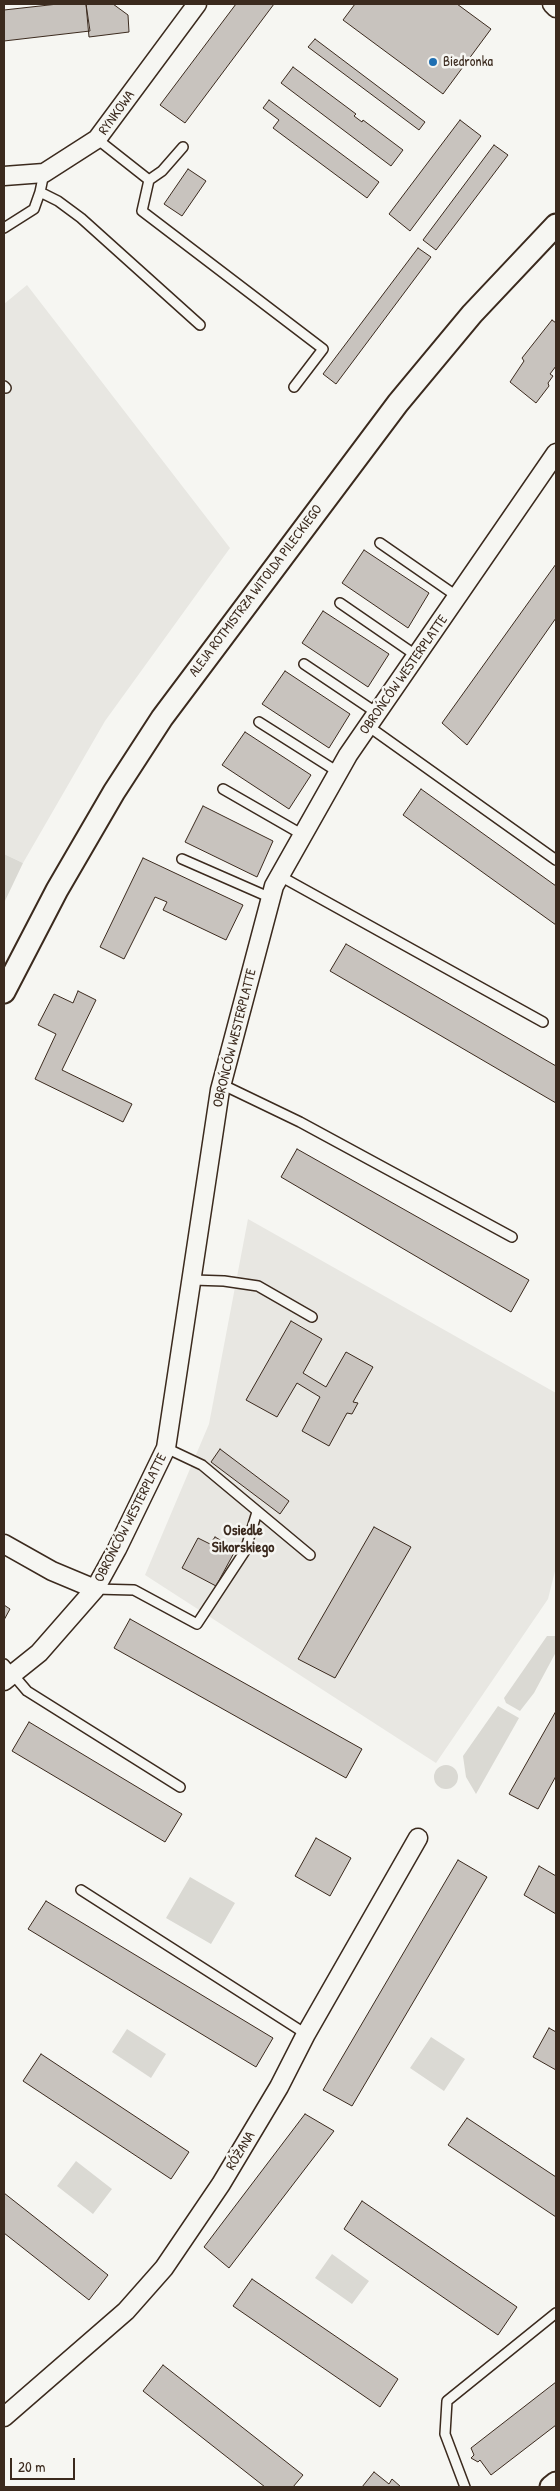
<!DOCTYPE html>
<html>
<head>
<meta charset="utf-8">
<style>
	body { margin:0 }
	#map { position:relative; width:560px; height:2491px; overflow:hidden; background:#f6f6f2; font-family:"Patrick Hand",sans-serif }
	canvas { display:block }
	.frame { position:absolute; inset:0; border:5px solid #3b2a1e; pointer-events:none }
	.scale { position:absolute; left:10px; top:2458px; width:65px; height:22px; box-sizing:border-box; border:2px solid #3b2a1e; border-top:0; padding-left:6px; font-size:15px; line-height:18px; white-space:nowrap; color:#3b2a1e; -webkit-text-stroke:4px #f6f6f2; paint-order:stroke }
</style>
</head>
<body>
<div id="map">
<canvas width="560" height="2491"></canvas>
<div class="frame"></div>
<div class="scale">20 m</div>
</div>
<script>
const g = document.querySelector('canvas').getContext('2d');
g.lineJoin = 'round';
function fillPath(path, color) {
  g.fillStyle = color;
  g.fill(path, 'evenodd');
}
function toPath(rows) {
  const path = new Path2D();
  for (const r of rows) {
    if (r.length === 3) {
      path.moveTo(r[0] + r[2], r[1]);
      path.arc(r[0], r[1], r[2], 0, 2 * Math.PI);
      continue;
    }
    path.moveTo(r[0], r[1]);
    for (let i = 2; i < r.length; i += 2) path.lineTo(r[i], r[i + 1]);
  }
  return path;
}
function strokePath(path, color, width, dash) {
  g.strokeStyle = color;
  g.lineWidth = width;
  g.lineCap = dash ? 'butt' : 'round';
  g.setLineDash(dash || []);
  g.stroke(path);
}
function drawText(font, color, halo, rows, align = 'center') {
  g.font = font + ' "Patrick Hand",sans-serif';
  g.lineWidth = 5;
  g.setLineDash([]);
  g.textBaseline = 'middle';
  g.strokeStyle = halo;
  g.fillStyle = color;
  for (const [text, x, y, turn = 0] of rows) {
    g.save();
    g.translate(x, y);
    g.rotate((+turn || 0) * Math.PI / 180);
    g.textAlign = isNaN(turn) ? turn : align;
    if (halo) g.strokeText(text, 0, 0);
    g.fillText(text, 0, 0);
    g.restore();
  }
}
fillPath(toPath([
	[27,285,230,548,105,721,23,863,4,854,4,304],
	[248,1219,556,1393,556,1567,548,1599,436,1763,145,1575,209,1424]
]), '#e8e7e2');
fillPath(toPath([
	[4,854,23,863,4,903],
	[547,1636,556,1636,556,1652,534,1693,520,1711,506,1703,504,1698],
	[498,1706,519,1718,476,1794,466,1777,463,1756],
	[446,1777,12],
	[190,1877,235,1903,211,1944,166,1918],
	[127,2029,166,2054,151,2078,112,2052],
	[431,2037,465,2059,444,2091,410,2068],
	[76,2161,112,2189,93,2214,57,2186],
	[332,2254,369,2281,352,2304,315,2278]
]), '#dad9d3');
const building = toPath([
	[58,4,86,4,90,31,4,41,4,10,58,4],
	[86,4,113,4,128,15,129,32,89,37,86,4],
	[236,4,274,4,185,123,160,105,236,4],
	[355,4,457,4,491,29,443,94,343,20,355,4],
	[315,39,425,122,419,130,308,47,315,39],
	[293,67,356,114,354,116,362,122,363,120,403,150,391,166,281,83,293,67],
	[269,100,379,182,367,198,273,128,279,120,263,108,269,100],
	[460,120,481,136,410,231,389,214,460,120],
	[494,145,508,155,436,250,423,240,494,145],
	[188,169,206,181,182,216,164,204,188,169],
	[418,248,431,257,336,384,323,374,418,248],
	[552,320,556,323,556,366,550,374,553,376,548,383,549,386,536,403,510,382,524,361,522,358,552,320],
	[364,550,429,593,408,628,342,583,364,550],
	[556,564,556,618,467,745,442,723,556,564],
	[323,611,389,654,368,687,302,643,323,611],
	[285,671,350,714,329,748,262,704,285,671],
	[245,732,311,775,289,809,222,765,245,732],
	[421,789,556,886,556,925,403,815,421,789],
	[203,806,273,841,257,877,185,842,203,806],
	[143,858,243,905,226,940,163,910,167,902,155,897,124,959,100,947,143,858],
	[346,944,556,1066,556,1103,330,971,346,944],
	[78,991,96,1000,62,1070,132,1104,123,1122,35,1079,56,1034,38,1025,54,994,73,1003,78,991],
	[297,1149,529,1280,511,1312,281,1177,297,1149],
	[291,1321,322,1339,303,1373,326,1387,346,1352,373,1367,353,1402,358,1403,352,1414,347,1413,329,1446,302,1431,320,1397,297,1383,277,1417,246,1400,291,1321],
	[220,1449,289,1501,280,1514,211,1462,220,1449],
	[374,1527,411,1547,335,1678,298,1659,374,1527],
	[215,1537,236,1549,216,1586,182,1568,198,1538,210,1544,215,1537],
	[4,1605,10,1609,4,1620,4,1605],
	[130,1619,362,1749,346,1778,114,1648,130,1619],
	[556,1711,556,1776,538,1809,509,1794,556,1711],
	[29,1722,182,1814,165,1842,12,1751,29,1722],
	[316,1838,351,1858,330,1896,295,1876,316,1838],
	[458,1860,487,1877,352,2106,323,2090,458,1860],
	[539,1866,556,1876,556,1914,524,1895,539,1866],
	[46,1901,273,2038,256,2067,28,1929,46,1901],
	[549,2028,556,2032,556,2070,533,2057,549,2028],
	[41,2054,189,2152,171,2179,23,2081,41,2054],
	[305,2114,334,2131,229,2268,204,2247,305,2114],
	[467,2118,556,2177,556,2217,448,2145,467,2118],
	[4,2193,108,2275,89,2300,4,2233,4,2193],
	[362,2201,517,2307,498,2335,344,2229,362,2201],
	[252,2279,398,2379,380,2407,233,2306,252,2279],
	[163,2365,303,2475,293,2487,265,2487,143,2391,163,2365],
	[556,2382,556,2425,491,2475,480,2460,478,2462,471,2458,474,2455,471,2448,556,2382],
	[374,2472,389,2484,392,2479,401,2487,362,2487,374,2472]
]);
fillPath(building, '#c8c3be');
strokePath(building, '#3b2a1e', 1);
const service = toPath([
	[97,139,149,180,142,211,323,349,294,387],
	[149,180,162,171,183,147],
	[40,192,58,201,81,218,200,325],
	[4,228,34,209,40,192,44,173],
	[4,386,6,388],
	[380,543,458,597],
	[340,603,417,656],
	[304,664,377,713],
	[259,722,338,772],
	[368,726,556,860],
	[223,789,303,835],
	[182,859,271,898],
	[280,876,543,1022],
	[221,1084,300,1122,512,1237],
	[193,1280,224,1281,258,1286,312,1317],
	[166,1448,202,1465,310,1555],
	[95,1589,134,1590,197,1624,245,1551,257,1512],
	[4,1664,27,1691,180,1787],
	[81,1890,306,2034],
	[465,2487,445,2434,447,2401,556,2313]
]);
const minor = toPath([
	[552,4,556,8],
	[4,176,44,173,97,139,197,4],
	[4,1544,52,1571,95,1589],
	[4,1681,39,1653,95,1589,117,1549,166,1448,220,1090,274,886,348,755,556,453],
	[4,2417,126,2311,164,2268,221,2184,279,2087,306,2034,418,1838]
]);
const tertiary = toPath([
	[4,992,57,890,114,792,162,718,398,403,472,314,556,225],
	[551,2487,556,2483]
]);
strokePath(service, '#3b2a1e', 12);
strokePath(minor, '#3b2a1e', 21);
strokePath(tertiary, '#3b2a1e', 25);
strokePath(service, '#f6f6f2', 9);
strokePath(minor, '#f6f6f2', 18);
strokePath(tertiary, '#f6f6f2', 21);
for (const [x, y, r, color] of [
	[433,62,5,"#1f6fb2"]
]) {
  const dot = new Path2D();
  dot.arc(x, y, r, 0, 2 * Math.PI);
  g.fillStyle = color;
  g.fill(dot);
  strokePath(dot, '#f6f6f2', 2);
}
drawText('14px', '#3b2a1e', '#f6f6f2', [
	["Biedronka",443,62]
], 'left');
drawText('14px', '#3b2a1e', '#f6f6f2', [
	["RYNKOWA",117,113,-54],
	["ALEJA ROTMISTRZA WITOLDA PILECKIEGO",256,591,-53],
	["OBROŃCÓW WESTERPLATTE",404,675,-55],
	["OBROŃCÓW WESTERPLATTE",235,1038,-76],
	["OBROŃCÓW WESTERPLATTE",131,1518,-63],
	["RÓŻANA",241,2151,-59]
]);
drawText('bold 15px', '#3b2a1e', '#f6f6f2', [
	["Osiedle",243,1531],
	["Sikorskiego",243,1548]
]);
</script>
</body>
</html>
